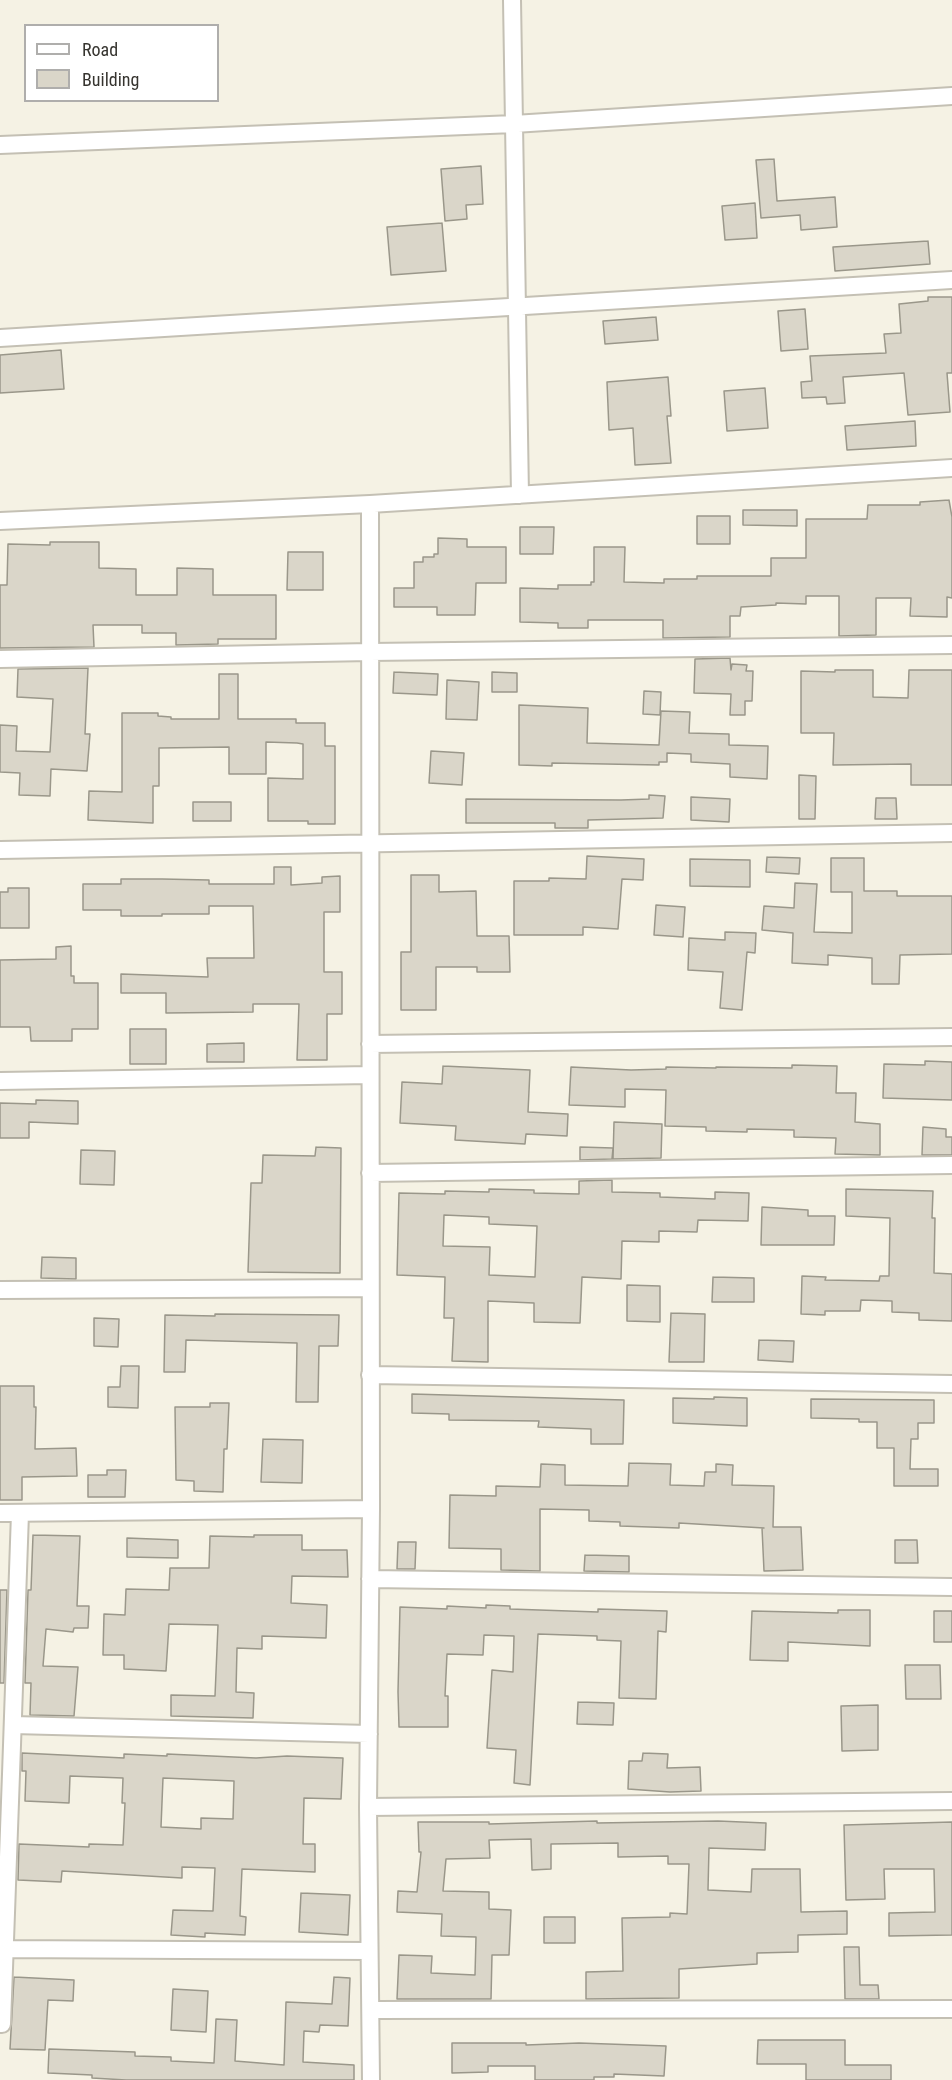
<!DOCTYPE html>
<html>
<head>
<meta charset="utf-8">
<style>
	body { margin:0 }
	#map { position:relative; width:952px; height:2080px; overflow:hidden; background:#f5f2e4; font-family:"Roboto Condensed",sans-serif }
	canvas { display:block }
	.legend { position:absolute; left:24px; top:24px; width:195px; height:78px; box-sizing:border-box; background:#fff; border:2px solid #afaeac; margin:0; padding:8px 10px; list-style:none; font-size:18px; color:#36342f }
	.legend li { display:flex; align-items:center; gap:12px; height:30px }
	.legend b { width:30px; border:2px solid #afaeac }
</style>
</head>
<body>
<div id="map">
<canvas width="952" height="2080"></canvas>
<ul class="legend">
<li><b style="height:8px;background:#fff"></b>Road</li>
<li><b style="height:16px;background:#dad6c9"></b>Building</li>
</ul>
</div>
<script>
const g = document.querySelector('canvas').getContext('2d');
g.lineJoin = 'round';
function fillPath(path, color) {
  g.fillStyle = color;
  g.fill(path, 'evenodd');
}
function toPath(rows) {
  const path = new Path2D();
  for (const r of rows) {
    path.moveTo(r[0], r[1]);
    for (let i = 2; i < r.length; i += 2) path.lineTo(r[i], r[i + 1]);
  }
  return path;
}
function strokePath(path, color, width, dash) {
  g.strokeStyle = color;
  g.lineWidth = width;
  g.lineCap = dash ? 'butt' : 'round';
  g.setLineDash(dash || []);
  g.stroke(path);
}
const building = toPath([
	[774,159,777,201,835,197,837,227,801,230,800,215,761,218,756,160,774,159],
	[481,166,483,204,466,205,467,219,445,221,441,169,481,166],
	[755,203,757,238,725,240,722,206,755,203],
	[442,223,446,271,391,275,387,227,442,223],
	[928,241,930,264,835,271,833,247,928,241],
	[928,297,952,297,952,373,947,373,950,412,908,415,904,373,843,377,845,403,827,404,826,397,802,398,801,382,812,381,810,356,886,353,884,334,901,333,899,304,928,301,928,297],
	[805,309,808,349,781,351,778,311,805,309],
	[656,317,658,340,605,344,603,321,656,317],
	[61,350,64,389,0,393,0,355,61,350],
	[668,377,671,416,667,416,671,463,635,465,633,428,609,430,607,382,668,377],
	[765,388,768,428,727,431,724,391,765,388],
	[915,421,916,446,847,450,845,426,915,421],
	[949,500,952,517,952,598,947,597,947,617,910,616,911,598,876,598,876,635,839,636,839,596,806,596,806,604,776,603,776,605,741,607,740,616,730,616,730,637,663,638,663,620,588,620,588,628,558,628,558,623,520,622,520,588,558,589,558,585,591,585,591,582,594,582,594,547,625,547,624,582,664,583,664,579,697,579,697,576,771,576,771,558,806,558,806,519,867,519,868,505,920,505,920,502,949,500],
	[743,510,797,510,797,526,743,525,743,510],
	[697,516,730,516,730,544,697,544,697,516],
	[520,527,554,527,553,554,520,554,520,527],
	[438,538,467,539,467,547,506,547,506,583,476,583,475,615,437,615,437,607,394,607,394,588,414,588,414,562,423,562,423,557,434,557,434,554,438,554,438,538],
	[50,542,99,542,99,568,136,569,136,595,177,595,177,568,213,569,213,595,276,595,276,639,218,639,218,644,176,645,176,633,142,633,142,625,93,625,94,647,0,648,0,585,7,585,8,544,50,545,50,542],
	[288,552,323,552,323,590,287,590,288,552],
	[730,658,731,670,732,664,747,665,746,671,753,671,752,701,745,701,745,715,730,715,731,694,694,693,695,659,730,658],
	[88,668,85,734,90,734,87,771,51,769,50,796,19,795,20,773,0,772,0,725,17,726,16,751,50,752,53,699,17,697,18,669,88,668],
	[835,670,873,670,873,697,908,698,909,670,952,670,952,785,911,785,911,764,833,765,834,733,801,733,801,671,835,672,835,670],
	[394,672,438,674,437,695,393,693,394,672],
	[492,672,517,673,517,692,492,692,492,672],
	[219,674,238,674,238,719,296,719,296,723,325,723,325,746,335,746,335,824,308,824,308,821,268,821,268,778,303,779,303,744,297,743,266,742,266,774,229,774,229,747,159,748,159,786,153,786,153,823,88,820,89,791,122,792,122,713,158,713,158,716,171,717,171,719,219,719,219,674],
	[447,680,479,682,477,720,446,719,447,680],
	[644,691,661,692,660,715,643,714,644,691],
	[519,705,588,708,587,743,659,745,661,711,690,712,689,733,729,734,729,745,768,746,767,779,730,777,730,764,691,762,691,754,667,753,667,762,659,762,659,765,552,763,552,766,519,765,519,705],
	[431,751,464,753,462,785,429,783,431,751],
	[799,775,816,776,815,819,799,819,799,775],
	[649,795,665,796,663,818,588,820,588,828,555,828,555,823,466,823,466,799,621,800,649,799,649,795],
	[691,797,730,799,729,822,691,820,691,797],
	[876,798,896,798,897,819,875,819,876,798],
	[193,802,231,802,231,821,193,821,193,802],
	[587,856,644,859,643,880,622,879,618,929,583,927,583,935,514,935,514,881,549,881,549,878,586,879,587,856],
	[767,857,800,858,799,874,766,872,767,857],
	[831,858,864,858,864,891,897,891,897,896,952,896,952,954,900,955,899,984,872,984,872,958,828,955,828,965,792,963,793,933,762,930,764,906,794,908,795,883,817,884,814,932,852,933,852,892,831,892,831,858],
	[690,859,750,860,750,887,690,886,690,859],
	[274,867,291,867,291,885,322,883,322,877,340,876,340,912,324,912,324,972,342,972,342,1014,327,1014,327,1060,297,1060,299,1004,253,1004,253,1012,166,1013,166,993,121,993,121,974,208,977,207,958,254,958,253,906,209,906,209,914,162,914,162,916,121,916,121,910,83,910,83,884,121,884,121,879,162,879,209,880,209,884,274,884,274,867],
	[411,875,439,875,439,892,476,891,477,936,509,936,510,972,477,972,477,967,436,967,436,1010,401,1010,401,952,411,952,411,875],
	[8,888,29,888,29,928,0,928,0,892,8,892,8,888],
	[656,905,685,907,683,937,654,935,656,905],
	[725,932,756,933,755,953,747,952,742,1010,720,1008,723,972,688,970,689,938,725,940,725,932],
	[71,946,71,976,74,976,74,983,98,983,98,1029,72,1029,72,1041,31,1041,30,1027,0,1027,0,960,56,959,56,947,71,946],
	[130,1029,166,1029,166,1064,130,1064,130,1029],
	[244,1043,244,1062,207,1062,207,1044,244,1043],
	[925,1061,952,1062,952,1100,883,1098,884,1064,925,1065,925,1061],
	[792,1065,837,1066,836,1093,856,1093,855,1122,880,1124,880,1155,835,1154,836,1138,794,1137,794,1130,747,1129,747,1132,706,1131,706,1127,665,1126,666,1090,625,1089,625,1107,569,1105,571,1067,631,1070,666,1069,666,1067,716,1068,716,1067,792,1068,792,1065],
	[443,1066,530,1070,528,1112,568,1114,567,1136,526,1134,525,1144,455,1140,456,1126,400,1123,402,1082,442,1084,443,1066],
	[36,1100,78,1101,78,1124,29,1122,29,1138,0,1138,0,1103,36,1104,36,1100],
	[614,1122,662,1124,661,1158,613,1159,614,1122],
	[923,1127,946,1129,946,1137,952,1137,952,1155,922,1155,923,1127],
	[316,1147,341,1148,340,1273,248,1272,251,1183,262,1183,263,1155,315,1156,316,1147],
	[580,1147,613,1148,612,1159,580,1160,580,1147],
	[81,1150,115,1151,114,1185,80,1184,81,1150],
	[612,1180,612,1192,660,1193,660,1197,715,1199,715,1192,749,1193,748,1221,698,1220,697,1232,659,1231,659,1242,622,1241,621,1279,582,1277,580,1323,534,1322,534,1303,488,1301,488,1362,452,1361,454,1318,444,1318,445,1277,397,1275,399,1193,445,1194,445,1191,489,1192,489,1189,534,1190,534,1193,579,1194,579,1181,612,1180],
	[444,1215,489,1217,489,1224,537,1226,535,1277,489,1275,490,1247,443,1246,444,1215],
	[846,1189,933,1191,932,1218,935,1218,934,1273,952,1274,952,1321,919,1320,919,1313,892,1312,892,1301,861,1300,860,1311,825,1311,825,1315,801,1314,802,1276,826,1277,825,1280,879,1281,880,1276,889,1276,890,1218,846,1216,846,1189],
	[762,1207,808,1210,808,1216,835,1216,834,1245,761,1245,762,1207],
	[42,1257,76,1258,76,1279,41,1278,42,1257],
	[713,1277,754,1278,754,1302,712,1302,713,1277],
	[627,1285,660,1286,660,1322,627,1321,627,1285],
	[671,1313,705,1314,704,1362,669,1362,671,1313],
	[215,1314,339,1315,338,1346,319,1346,318,1402,296,1402,297,1343,186,1340,185,1372,164,1372,165,1315,215,1316,215,1314],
	[94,1318,119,1319,118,1347,94,1346,94,1318],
	[759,1340,794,1341,793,1362,758,1360,759,1340],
	[121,1366,139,1366,138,1408,108,1407,108,1387,120,1387,121,1366],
	[0,1386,34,1386,34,1407,36,1407,35,1449,76,1448,77,1476,22,1477,22,1500,0,1500,0,1386],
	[412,1394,624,1400,623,1444,591,1444,591,1429,538,1427,539,1421,449,1420,449,1414,412,1413,412,1394],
	[714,1397,747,1398,747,1426,673,1423,673,1398,714,1399,714,1397],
	[811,1399,934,1400,934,1423,918,1423,918,1439,911,1439,910,1469,938,1469,938,1486,894,1486,894,1448,877,1448,877,1422,859,1422,859,1419,811,1418,811,1399],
	[210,1403,229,1403,227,1449,224,1449,223,1492,194,1491,194,1481,176,1480,175,1407,210,1407,210,1403],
	[263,1439,303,1440,302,1483,261,1482,263,1439],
	[629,1463,671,1464,670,1485,704,1486,705,1472,716,1472,716,1464,733,1465,732,1485,774,1486,773,1527,801,1527,803,1570,764,1571,762,1528,764,1528,679,1523,679,1528,620,1526,620,1522,589,1521,589,1510,540,1509,540,1571,501,1570,501,1549,449,1548,450,1495,496,1496,496,1486,540,1487,541,1464,565,1465,565,1485,628,1486,629,1463],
	[107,1470,126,1470,125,1497,88,1497,88,1475,107,1475,107,1470],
	[33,1535,80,1536,77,1606,89,1606,88,1628,74,1628,73,1632,46,1629,43,1666,78,1667,74,1716,30,1715,31,1683,25,1683,28,1590,31,1590,33,1535],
	[254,1535,302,1535,302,1550,347,1550,348,1577,292,1576,291,1603,327,1605,326,1638,262,1636,262,1649,237,1648,236,1692,254,1693,253,1718,171,1716,171,1695,215,1696,218,1625,169,1624,166,1671,124,1669,124,1655,103,1655,104,1614,125,1615,126,1589,169,1590,170,1568,209,1568,210,1536,254,1537,254,1535],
	[127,1538,178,1540,178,1558,127,1557,127,1538],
	[895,1540,917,1540,918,1563,895,1563,895,1540],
	[398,1542,416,1542,415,1569,397,1569,398,1542],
	[585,1555,629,1556,629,1572,584,1571,585,1555],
	[0,1590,7,1590,4,1683,0,1683,0,1590],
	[486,1605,510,1606,510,1609,598,1612,598,1609,667,1611,666,1632,658,1631,656,1699,619,1698,621,1641,597,1640,597,1636,538,1634,530,1785,514,1783,516,1750,487,1748,492,1670,513,1672,514,1636,484,1635,483,1655,447,1654,445,1696,448,1696,448,1727,399,1727,398,1692,400,1607,447,1609,447,1606,486,1608,486,1605],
	[838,1610,870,1610,870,1646,788,1642,788,1661,750,1660,752,1611,838,1613,838,1610],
	[934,1611,952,1611,952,1642,934,1642,934,1611],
	[905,1665,940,1665,941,1699,906,1699,905,1665],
	[578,1702,614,1703,613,1725,577,1724,578,1702],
	[878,1705,878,1750,842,1751,841,1706,878,1705],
	[22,1753,124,1758,124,1754,167,1756,167,1754,256,1758,287,1756,343,1758,341,1799,304,1798,303,1844,315,1844,315,1872,242,1869,240,1916,246,1917,245,1935,205,1933,205,1937,171,1935,173,1910,213,1911,215,1868,182,1867,182,1878,62,1871,61,1882,18,1880,19,1844,89,1847,89,1844,123,1845,125,1803,122,1803,123,1778,70,1776,69,1803,25,1801,26,1771,22,1771,22,1753],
	[163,1778,234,1781,233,1819,201,1818,201,1829,161,1827,163,1778],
	[643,1753,668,1754,667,1768,700,1767,701,1791,670,1792,628,1789,629,1761,642,1761,643,1753],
	[597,1821,597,1823,718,1821,766,1823,765,1850,709,1848,708,1890,751,1892,752,1869,800,1869,801,1912,847,1911,847,1934,798,1935,798,1952,757,1953,757,1964,679,1969,679,1998,586,1999,586,1972,623,1971,622,1918,670,1917,670,1913,687,1914,689,1864,668,1864,668,1856,618,1857,618,1843,551,1844,551,1869,532,1870,531,1839,489,1840,490,1858,446,1859,443,1891,489,1892,489,1909,511,1910,509,1955,492,1955,491,1999,397,1999,399,1955,432,1956,431,1973,475,1975,476,1937,441,1936,442,1914,397,1912,398,1891,417,1892,421,1852,419,1852,418,1822,489,1822,489,1824,597,1821],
	[952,1822,952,1935,889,1936,889,1913,935,1912,934,1869,884,1869,885,1899,846,1900,844,1825,952,1822],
	[301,1893,350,1895,348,1935,299,1932,301,1893],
	[544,1917,575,1917,575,1943,544,1943,544,1917],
	[844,1947,859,1947,860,1985,878,1985,879,1999,845,1999,844,1947],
	[14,1977,74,1980,73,2001,48,2000,45,2050,10,2049,14,1977],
	[334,1977,350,1978,348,2026,320,2025,319,2032,304,2031,303,2062,354,2065,354,2080,126,2080,92,2078,92,2075,48,2073,49,2049,135,2052,135,2056,171,2057,171,2061,214,2063,216,2019,237,2020,235,2061,284,2065,286,2002,332,2004,334,1977],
	[173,1989,208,1991,206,2032,171,2030,173,1989],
	[758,2040,845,2040,845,2065,891,2065,891,2080,806,2080,806,2064,757,2064,758,2040],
	[452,2043,526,2043,526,2045,579,2043,666,2046,664,2076,614,2074,614,2077,594,2077,594,2080,535,2080,535,2066,488,2066,488,2072,452,2073,452,2043]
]);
fillPath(building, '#dad6c9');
strokePath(building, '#9a978a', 1.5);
const minor = toPath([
	[512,0,520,495],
	[0,145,514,124,952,96],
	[0,338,952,280],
	[370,504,371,1509,368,1807,371,2080],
	[0,521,370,504,952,468],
	[0,659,370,652,952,645],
	[0,850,952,833],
	[370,1044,952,1037],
	[0,1081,370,1075],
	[370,1173,952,1165],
	[0,1290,370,1288],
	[370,1375,952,1384],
	[0,1513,371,1509],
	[370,1579,952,1587],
	[13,1725,369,1734],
	[368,1807,952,1801],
	[4,1949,369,1951],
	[371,2010,952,2009],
	[0,2024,2,2024,11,1774,20,1513]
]);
strokePath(minor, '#c4c0b4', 20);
strokePath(minor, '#fff', 16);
</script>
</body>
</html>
